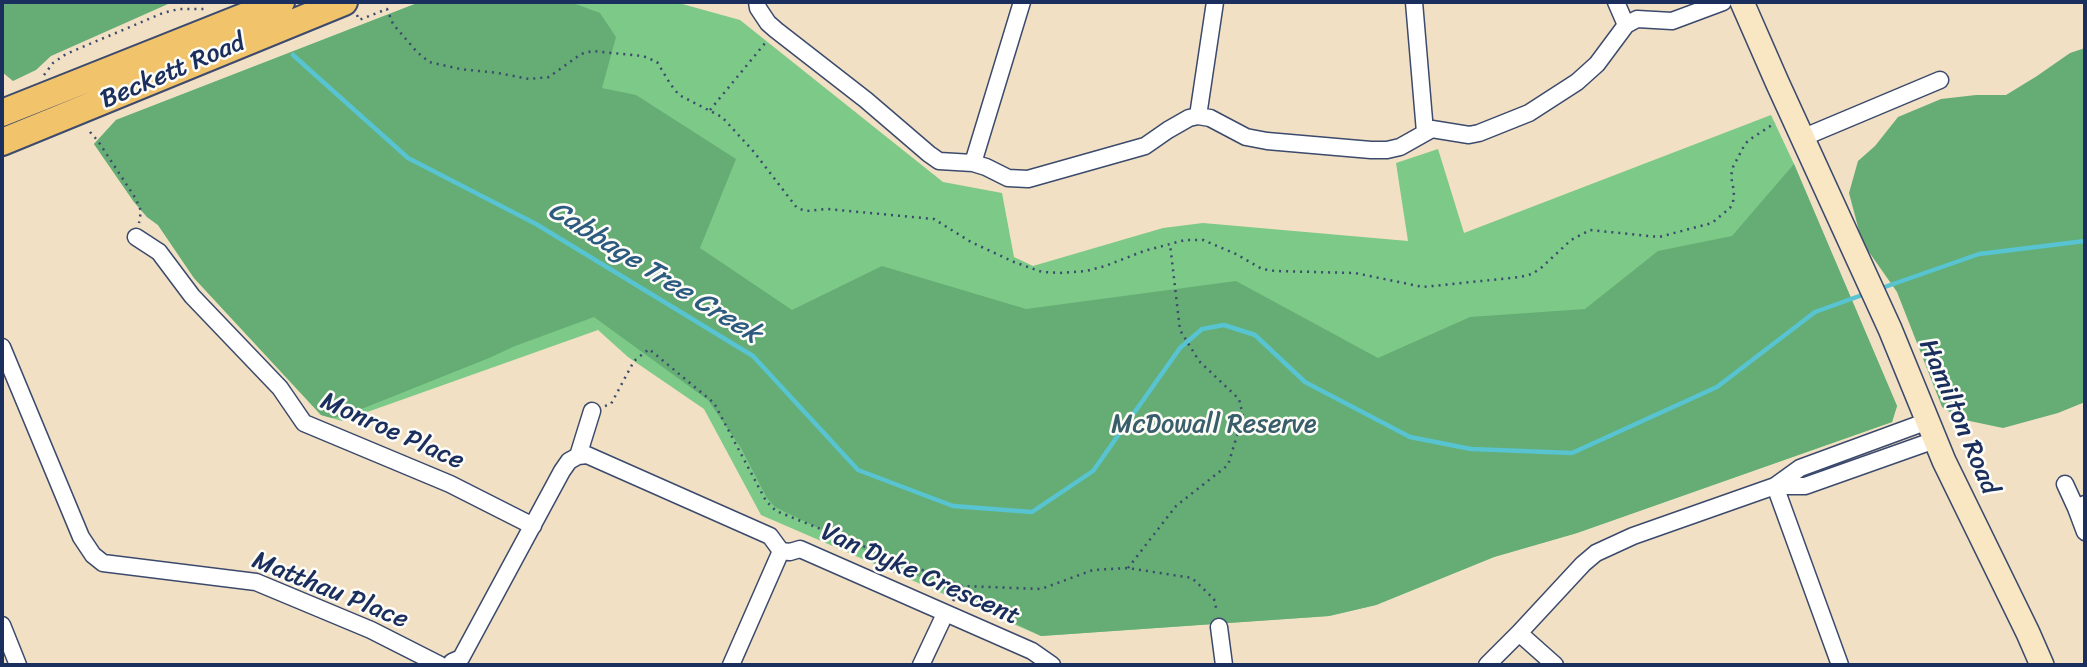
<!DOCTYPE html>
<html>
<head>
<meta charset="utf-8">
<style>
	body { margin:0 }
	#map { position:relative; width:2087px; height:667px; overflow:hidden; background:#f1e0c3; font-family:Sriracha,sans-serif }
	canvas { display:block }
	.frame { position:absolute; inset:0; border:4px solid #1b2f5e; pointer-events:none }
</style>
</head>
<body>
<div id="map">
<canvas width="2087" height="667"></canvas>
<div class="frame"></div>
</div>
<script>
const g = document.querySelector('canvas').getContext('2d');
g.lineJoin = 'round';
function fillPath(path, color) {
  g.fillStyle = color;
  g.fill(path, 'evenodd');
}
function toPath(rows) {
  const path = new Path2D();
  for (const r of rows) {
    path.moveTo(r[0], r[1]);
    for (let i = 2; i < r.length; i += 2) path.lineTo(r[i], r[i + 1]);
  }
  return path;
}
function strokePath(path, color, width, dash) {
  g.strokeStyle = color;
  g.lineWidth = width;
  g.lineCap = dash ? 'butt' : 'round';
  g.setLineDash(dash || []);
  g.stroke(path);
}
function drawText(font, color, halo, rows, align = 'center') {
  g.font = font + ' Sriracha,sans-serif';
  g.lineWidth = 5;
  g.setLineDash([]);
  g.textBaseline = 'middle';
  g.strokeStyle = halo;
  g.fillStyle = color;
  for (const [text, x, y, turn = 0] of rows) {
    g.save();
    g.translate(x, y);
    g.rotate((+turn || 0) * Math.PI / 180);
    g.textAlign = isNaN(turn) ? turn : align;
    if (halo) g.strokeText(text, 0, 0);
    g.fillText(text, 0, 0);
    g.restore();
  }
}
fillPath(toPath([
	[420,2,675,2,740,20,943,182,1002,193,1014,257,1033,266,1163,228,1203,223,1408,241,1396,163,1438,149,1464,233,1771,115,1794,164,1897,406,1892,422,1577,533,1494,557,1376,605,1329,616,1041,636,761,515,704,409,628,357,598,330,342,421,321,415,194,278,158,225,147,217,134,202,94,144,116,120]
]), '#7cc988');
fillPath(toPath([
	[2,2,210,2,205,4,168,4,51,56,36,70,13,81,2,72],
	[420,2,570,2,600,13,616,37,602,88,636,95,736,159,700,248,792,310,882,266,1026,309,1236,281,1378,358,1470,317,1585,309,1658,251,1732,236,1794,164,1897,406,1892,422,1577,533,1494,557,1376,605,1329,616,1041,636,775,507,767,498,741,448,708,400,594,317,515,346,489,358,344,416,332,418,321,415,194,278,158,225,147,217,134,202,94,144,116,120],
	[2085,48,2085,402,2058,413,2003,428,1960,419,1942,407,1897,292,1862,242,1849,193,1858,161,1875,146,1898,117,1941,99,1976,95,2006,95,2037,76,2070,53]
]), '#65ad74');
strokePath(toPath([
	[293,55,408,158,536,224,753,356,858,470,953,506,1032,512,1093,471,1180,348,1202,329,1224,325,1255,335,1305,382,1410,437,1471,449,1572,453,1717,387,1815,312,1865,294],
	[1879,289,1979,254,2085,241]
]), '#58c3d1', 4.5);
const street = toPath([
	[757,2,758,8,768,23,776,30,866,100,929,154,939,161,973,163,1022,2],
	[1414,2,1425,132],
	[1616,2,1626,25],
	[1198,116,1215,2],
	[1809,135,1940,80],
	[973,163,986,167,1008,178,1028,179,1145,146,1168,130,1189,118,1198,116,1210,118,1246,137,1267,141,1371,150,1387,150,1400,147,1432,129,1469,135,1479,133,1529,113,1577,82,1597,64,1626,25,1637,19,1672,21,1723,2],
	[136,237,159,252,192,296,280,388,304,423,450,484,533,526],
	[2,347,81,537,93,555,103,563,256,582,371,630,440,665],
	[578,456,592,411],
	[2065,484,2076,508],
	[1775,486,1840,665],
	[1775,486,1805,486,1935,440],
	[2085,504,2076,508,2085,532],
	[2,625,18,665],
	[1219,627,1224,665],
	[1519,633,1555,665],
	[451,665,452,662,461,658,562,471,569,461,578,456,587,455,770,536,781,551,790,552,800,549,1032,651,1052,665],
	[731,665,781,551],
	[921,665,945,614],
	[1487,665,1519,633,1583,564,1596,553,1633,536,1775,486,1800,468,1928,421]
]);
const secondary = toPath([
	[1742,2,1777,82,1890,329,1944,461,2028,633,2042,665]
]);
const primary = toPath([
	[2,113,281,2],
	[2,142,344,2]
]);
strokePath(street, '#3b4a6d', 19);
strokePath(secondary, '#3b4a6d', 26);
strokePath(primary, '#3b4a6d', 30);
strokePath(toPath([
	[357,15,359,20,387,9,393,24,417,52,429,62,460,69,498,73,529,79,549,77,581,54,592,51,643,56,657,62,671,85,679,95,722,117,754,152,797,208,806,211,827,209,934,219,971,242,1014,262,1042,272,1060,273,1086,271,1105,266,1144,251,1170,244,1185,240,1203,240,1236,254,1262,269,1275,271,1355,273,1423,287,1520,277,1532,274,1541,268,1571,240,1590,230,1659,237,1712,223,1730,208,1733,202,1734,192,1731,176,1733,167,1745,144,1749,140,1775,123],
	[44,75,53,63,66,54,163,13,179,9,205,9],
	[710,110,766,42],
	[90,132,98,141,136,199,141,211,139,223],
	[605,406,611,404,634,361,649,349,714,403,766,501,776,511,962,586,1041,589,1093,570,1128,568,1192,578,1214,599,1217,612],
	[1128,568,1176,506,1228,465,1243,416,1239,399,1199,361,1180,330,1170,244],
	[953,601,962,586]
]), '#3b4a6d', 2.5, [2, 5]);
strokePath(street, '#fff', 16);
strokePath(secondary, '#f9e7c3', 23);
strokePath(primary, '#f1c36a', 26);
drawText('26px', '#1b2f5e', '#fdfcf7', [
	["Beckett Road",173,72,-23],
	["Hamilton Road",1958,417,67],
	["Monroe Place",392,432,24],
	["Van Dyke Crescent",920,575,24],
	["Matthau Place",330,591,22]
]);
drawText('26px', '#385d6b', '#fdfcf7', [
	["McDowall Reserve",1214,425]
]);
drawText('italic 28px', '#2d5b80', '#fdfcf7', [
	["Cabbage Tree Creek",654,273,32]
]);
</script>
</body>
</html>
